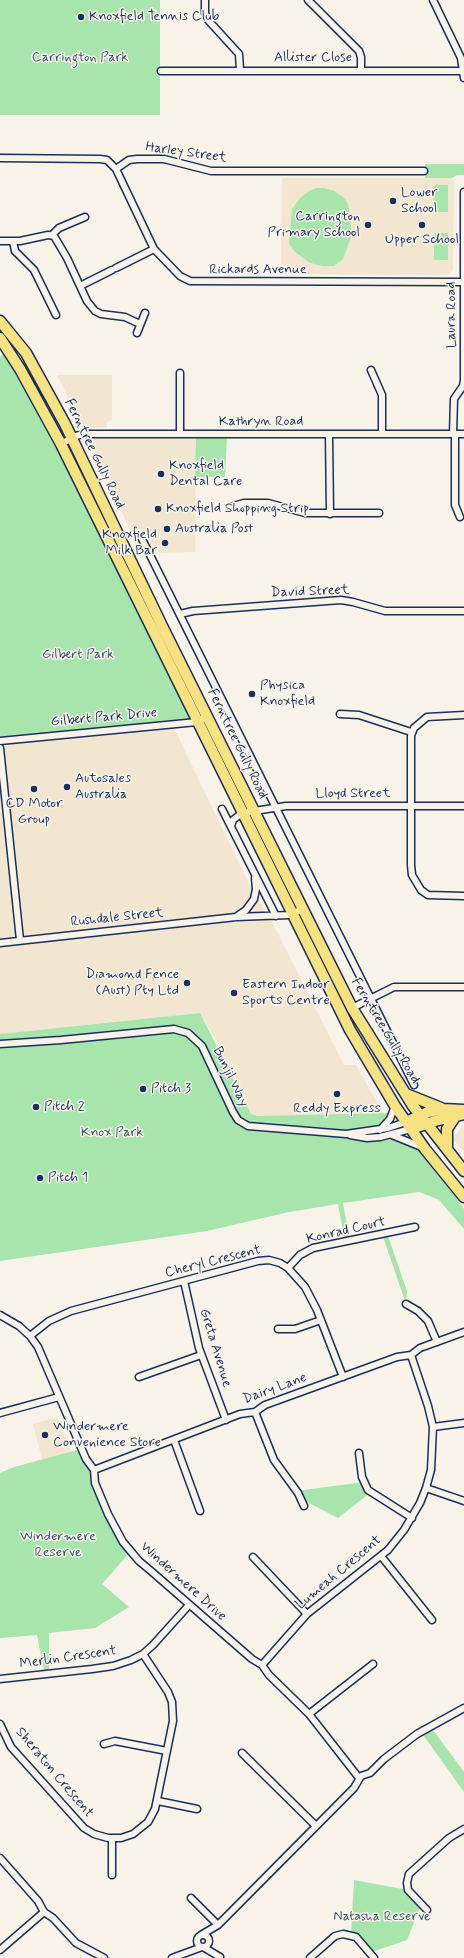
<!DOCTYPE html>
<html>
<head>
<meta charset="utf-8">
<style>
	body { margin:0 }
	canvas { display:block; background:#f7f3e8 }
</style>
</head>
<body>
<canvas width="464" height="1958"></canvas>
<script>
const g = document.querySelector('canvas').getContext('2d');
g.lineJoin = 'round';
function fillPath(path, color) {
  g.fillStyle = color;
  g.fill(path, 'evenodd');
}
function toPath(rows) {
  const path = new Path2D();
  for (const r of rows) {
    if (r.length === 3) {
      path.moveTo(r[0] + r[2], r[1]);
      path.arc(r[0], r[1], r[2], 0, 2 * Math.PI);
      continue;
    }
    path.moveTo(r[0], r[1]);
    for (let i = 2; i < r.length; i += 2) path.lineTo(r[i], r[i + 1]);
  }
  return path;
}
function strokePath(path, color, width, dash) {
  g.strokeStyle = color;
  g.lineWidth = width;
  g.lineCap = dash ? 'butt' : 'round';
  g.setLineDash(dash || []);
  g.stroke(path);
}
function drawText(font, color, halo, rows, align = 'center') {
  g.font = font + ' Mynerve,sans-serif';
  g.lineWidth = 3;
  g.setLineDash([]);
  g.textBaseline = 'middle';
  g.strokeStyle = halo;
  g.fillStyle = color;
  for (const [text, x, y, turn = 0] of rows) {
    g.save();
    g.translate(x, y);
    g.rotate((+turn || 0) * Math.PI / 180);
    g.textAlign = isNaN(turn) ? turn : align;
    if (halo) g.strokeText(text, 0, 0);
    g.fillText(text, 0, 0);
    g.restore();
  }
}
fillPath(toPath([
	[282,178,452,178,454,181,453,270,448,275,281,274],
	[57,375,112,375,112,420,107,422,107,428,89,428,81,423],
	[93,434,196,434,195,552,153,553,148,542,136,544,93,447],
	[172,724,249,884,273,924,344,1065,356,1065,383,1113,258,1116,251,1114,217,1042,200,1013,0,1034,0,741],
	[463,1125,464,1125,464,1152,453,1139],
	[57,1417,72,1452,42,1460,33,1424]
]), '#f2e6d1');
fillPath(toPath([
	[0,0,160,0,160,115,0,115],
	[425,164,464,164,464,175,457,175,452,178,425,178],
	[434,185,448,185,448,212,433,212],
	[316,188,325,188,334,191,343,197,348,204,351,221,351,237,343,259,334,266,323,266,310,263,295,252,289,244,292,209,300,198,311,190],
	[434,233,448,233,448,260,434,260],
	[8,349,197,722,0,741,0,357],
	[196,438,227,438,225,477,195,477],
	[200,1013,251,1114,258,1116,387,1113,447,1185,464,1209,464,1229,439,1200,419,1192,343,1203,350,1241,345,1242,338,1204,289,1212,207,1231,0,1261,0,1034],
	[387,1233,407,1291,406,1304,382,1234],
	[81,1449,90,1466,95,1483,131,1551,102,1584,129,1607,95,1628,49,1633,49,1675,45,1675,37,1635,0,1638,0,1473,14,1467],
	[364,1482,370,1493,338,1518,301,1499,296,1491],
	[430,1726,464,1772,464,1792,421,1732],
	[354,1880,408,1890,421,1905,407,1940,369,1953,351,1935]
]), '#a8e5ac');
const minor = toPath([
	[205,0,205,13,208,20,239,54,240,70],
	[308,0,359,51,361,57,361,70],
	[433,0,461,58,464,78],
	[161,71,464,71],
	[0,158,100,159,107,160,116,169,154,249,180,276,190,281,464,282],
	[116,169,129,160,137,159,164,159,211,171,424,171],
	[52,235,59,228,85,217],
	[0,241,20,241,48,235,54,236,67,258,87,301,95,311,101,314,125,317,140,324],
	[13,241,15,251,34,270,56,315],
	[116,268,154,249],
	[80,286,112,270],
	[137,333,145,313],
	[371,370,382,395,382,434],
	[180,434,180,373],
	[453,434,454,399,463,386,464,380,464,192],
	[455,434,455,505,460,517],
	[329,435,330,514],
	[61,444,76,436,83,434,464,434],
	[230,507,244,503,268,503,305,513,379,513],
	[141,537,414,1085],
	[180,614,193,611,341,600,353,602,385,611,464,611],
	[340,714,359,715,411,732],
	[464,715,427,717,414,728,411,736,411,865,412,875,421,890,428,895,464,896],
	[0,741,197,722,208,716],
	[0,748,20,940],
	[222,809,276,916],
	[231,826,233,820,242,813,286,806,464,806],
	[236,917,246,910,254,899,256,889,255,878],
	[0,943,236,917,289,915,303,909],
	[352,1008,394,987,464,987],
	[0,1044,61,1040,174,1029,188,1033,202,1046,233,1112,238,1120,248,1126,346,1134,388,1128,406,1122],
	[380,1130,390,1119,395,1106],
	[350,1135,367,1138,380,1137,411,1129],
	[392,1135,424,1148],
	[288,1268,300,1255,313,1248,415,1227],
	[184,1281,199,1348,226,1420],
	[406,1304,418,1311,428,1321,437,1342],
	[0,1315,19,1326,30,1336,38,1347,86,1459,94,1470,95,1483,108,1514,123,1542,139,1561,151,1571,252,1659,262,1665,269,1675,309,1714,359,1778],
	[278,1329,295,1329,321,1320],
	[30,1336,49,1321,71,1311,258,1261,269,1260,280,1263,288,1268,305,1287,317,1310,343,1377],
	[139,1377,201,1355],
	[255,1412,274,1460,298,1493,304,1506],
	[0,1413,59,1397],
	[433,1427,464,1423],
	[174,1440,200,1511],
	[359,1453,362,1477,368,1490,412,1518],
	[94,1470,240,1414,255,1412,265,1405,397,1357,411,1355,420,1348,464,1332],
	[426,1488,464,1501],
	[381,1556,432,1620],
	[253,1557,307,1614],
	[262,1665,307,1614,388,1550,404,1530,420,1503,426,1488,431,1470,433,1427,428,1406,411,1355],
	[0,1679,92,1669,113,1666,131,1660,143,1654,153,1645,189,1605],
	[309,1714,373,1664],
	[0,1724,11,1747,84,1828,94,1834,108,1838,121,1838,133,1834,148,1822,155,1809,173,1721,172,1702,168,1692,143,1654],
	[104,1744,115,1741,167,1751],
	[242,1753,316,1826],
	[158,1801,197,1809],
	[0,1858,38,1901,44,1912,53,1918,76,1943,104,1958],
	[112,1875,112,1839],
	[191,1898,218,1925],
	[427,1910,408,1890,407,1883,409,1874,449,1838,464,1829],
	[201,1935,218,1925,354,1788,361,1776,370,1773,384,1759,417,1734,464,1708],
	[203,1941,6],
	[203,1947,220,1957],
	[0,1950,44,1912],
	[172,1958,202,1947],
	[310,1958,335,1936,343,1934,356,1937,374,1958]
]);
const primary = toPath([
	[0,321,26,353,65,424,162,626,352,1008,413,1106,464,1171],
	[0,338,20,369,61,444,350,1030,395,1106,425,1149,464,1197],
	[406,1094,441,1108],
	[406,1122,428,1112,443,1109,464,1110],
	[411,1129,435,1121,464,1114],
	[447,1149,447,1129,455,1117]
]);
strokePath(minor, '#1b2f5e', 9);
strokePath(primary, '#1b2f5e', 13);
strokePath(minor, '#f7f3e8', 6);
strokePath(primary, '#f7e281', 10);
for (const [x, y, r, color] of [
	[81,17,4,"#1b2f5e"],
	[393,201,4,"#1b2f5e"],
	[368,225,4,"#1b2f5e"],
	[422,225,4,"#1b2f5e"],
	[161,474,4,"#1b2f5e"],
	[158,509,4,"#1b2f5e"],
	[167,529,4,"#1b2f5e"],
	[165,543,4,"#1b2f5e"],
	[252,694,4,"#1b2f5e"],
	[67,787,4,"#1b2f5e"],
	[34,789,4,"#1b2f5e"],
	[187,983,4,"#1b2f5e"],
	[234,993,4,"#1b2f5e"],
	[143,1089,4,"#1b2f5e"],
	[337,1094,4,"#1b2f5e"],
	[36,1107,4,"#1b2f5e"],
	[40,1178,4,"#1b2f5e"],
	[45,1435,4,"#1b2f5e"]
]) {
  const dot = new Path2D();
  dot.arc(x, y, r, 0, 2 * Math.PI);
  g.fillStyle = color;
  g.fill(dot);
  strokePath(dot, '#f7f3e8', 1.5);
}
drawText('14px', '#1b2f5e', '#f7f3e8', [
	["Knoxfield Tennis Club",89,17],
	["Lower",401,193],
	["School",401,209],
	["Carrington",360,217,"right"],
	["Primary School",360,233,"right"],
	["Upper School",422,240,"center"],
	["Knoxfield",169,466],
	["Dental Care",169,482],
	["Knoxfield Shopping Strip",166,509],
	["Australia Post",175,529],
	["Knoxfield",157,535,"right"],
	["Milk Bar",157,551,"right"],
	["Physica",260,686],
	["Knoxfield",260,702],
	["Autosales",75,779],
	["Australia",75,795],
	["CD Motor",34,804,"center"],
	["Group",34,820,"center"],
	["Diamond Fence",179,975,"right"],
	["(Aust) Pty Ltd",179,991,"right"],
	["Eastern Indoor",242,985],
	["Sports Centre",242,1001],
	["Pitch 3",151,1089],
	["Pitch 2",44,1107],
	["Reddy Express",337,1109,"center"],
	["Pitch 1",48,1178],
	["Windermere",53,1427],
	["Convenience Store",53,1443]
], 'left');
drawText('14px', '#37536e', '#f7f3e8', [
	["Carrington Park",80,58],
	["Gilbert Park",78,655],
	["Knox Park",112,1133],
	["Windermere",58,1537],
	["Reserve",58,1553],
	["Natasha Reserve",382,1917]
]);
drawText('14px', '#1b2f5e', '#f7f3e8', [
	["Allister Close",313,58],
	["Harley Street",186,153,8],
	["Rickards Avenue",258,270],
	["Laura Road",452,315,-90],
	["Kathryn Road",261,422],
	["Ferntree Gully Road",94,454,64],
	["David Street",310,592,-2],
	["Gilbert Park Drive",104,718,-5],
	["Ferntree Gully Road",237,744,64],
	["Lloyd Street",353,794],
	["Rushdale Street",117,918,-6],
	["Ferntree Gully Road",385,1031,59],
	["Bunjil Way",230,1077,64],
	["Konrad Court",346,1231,-13],
	["Cheryl Crescent",213,1262,-14],
	["Greta Avenue",215,1348,73],
	["Dairy Lane",275,1389,-20],
	["Lumeah Crescent",339,1573,-40],
	["Windermere Drive",183,1582,42],
	["Merlin Crescent",68,1658,-8],
	["Sheraton Crescent",54,1773,50]
]);
</script>
</body>
</html>
